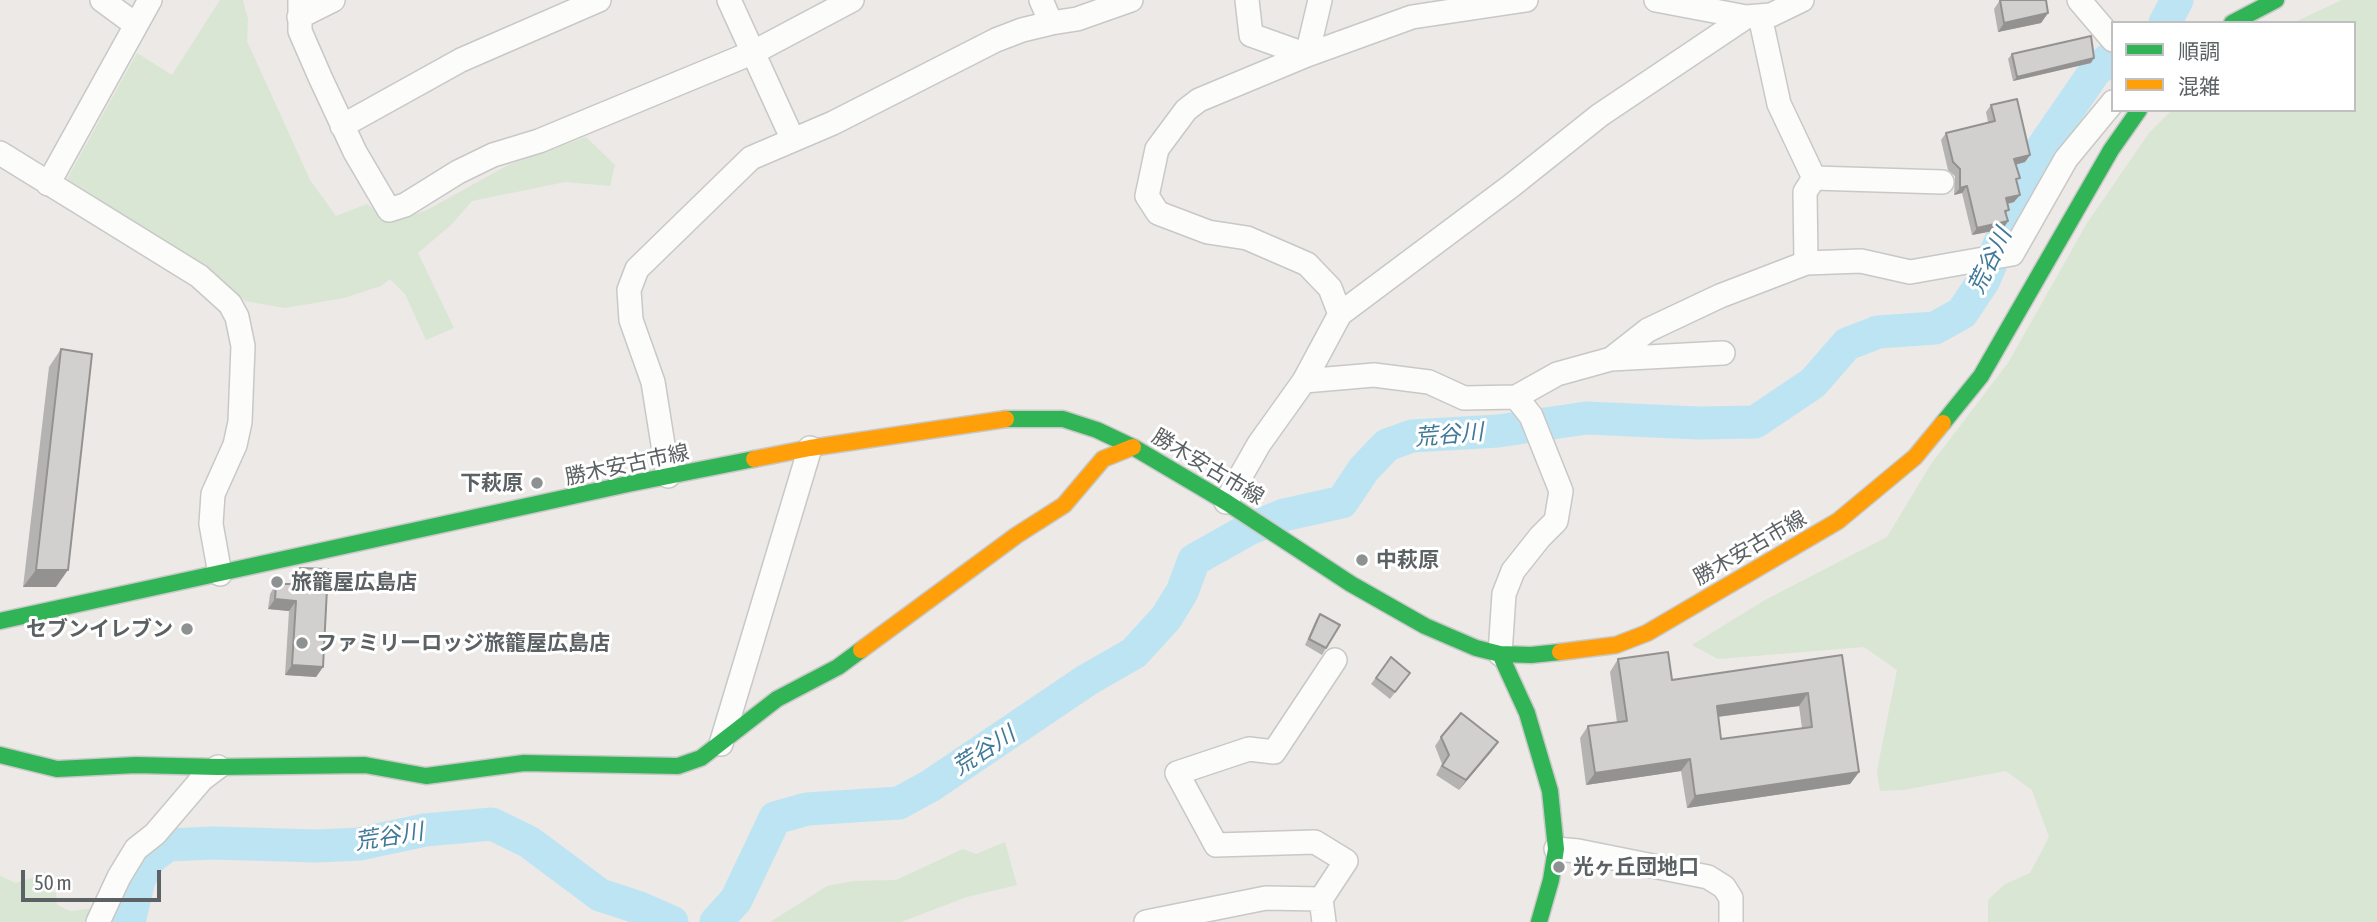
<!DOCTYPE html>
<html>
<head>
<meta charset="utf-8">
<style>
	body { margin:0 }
	#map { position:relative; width:2377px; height:922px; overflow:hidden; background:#ece9e6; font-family:"Asap Condensed","Noto Sans JP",sans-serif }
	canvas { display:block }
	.legend { position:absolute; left:2111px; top:21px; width:245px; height:91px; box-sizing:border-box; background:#fff; border:2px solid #bec0c1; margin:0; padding:9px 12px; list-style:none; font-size:21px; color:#5c6164 }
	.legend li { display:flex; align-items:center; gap:14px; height:35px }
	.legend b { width:35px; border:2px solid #bec0c1 }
	.scale { position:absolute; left:21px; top:870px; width:140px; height:32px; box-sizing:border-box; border:4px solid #5c6164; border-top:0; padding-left:9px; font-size:21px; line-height:24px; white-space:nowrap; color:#5c6164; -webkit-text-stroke:5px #fff; paint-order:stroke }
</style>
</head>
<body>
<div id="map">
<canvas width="2377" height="922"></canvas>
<ul class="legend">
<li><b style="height:9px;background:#30b455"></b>順調</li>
<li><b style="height:9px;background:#ff9f0a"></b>混雑</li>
</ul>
<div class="scale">50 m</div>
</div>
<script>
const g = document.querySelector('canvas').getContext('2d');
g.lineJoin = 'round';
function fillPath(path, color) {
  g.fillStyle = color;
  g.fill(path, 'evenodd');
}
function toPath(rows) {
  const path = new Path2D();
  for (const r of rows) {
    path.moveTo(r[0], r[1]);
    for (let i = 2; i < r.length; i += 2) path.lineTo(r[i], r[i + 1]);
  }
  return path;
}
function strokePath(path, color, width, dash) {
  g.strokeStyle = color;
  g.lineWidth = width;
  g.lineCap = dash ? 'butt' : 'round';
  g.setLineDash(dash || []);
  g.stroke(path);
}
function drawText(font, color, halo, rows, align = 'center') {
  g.font = font + ' "Asap Condensed","Noto Sans JP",sans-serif';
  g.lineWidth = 6;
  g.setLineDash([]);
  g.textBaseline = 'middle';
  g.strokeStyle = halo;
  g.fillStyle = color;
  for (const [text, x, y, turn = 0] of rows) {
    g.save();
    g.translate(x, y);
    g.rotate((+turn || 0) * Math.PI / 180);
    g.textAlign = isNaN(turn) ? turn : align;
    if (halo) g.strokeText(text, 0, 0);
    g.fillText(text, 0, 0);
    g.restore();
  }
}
fillPath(toPath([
	[220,0,243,0,248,19,247,41,310,180,336,216,367,204,391,222,427,210,508,165,586,137,615,165,610,186,565,182,472,201,451,225,418,253,454,328,426,340,405,294,390,279,381,286,344,298,285,308,245,301,208,268,67,179,137,53,172,75],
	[2342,0,2377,0,2377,922,1988,922,1988,900,2005,884,2030,873,2049,837,2032,790,2006,771,1903,790,1880,791,1877,771,1897,670,1864,647,1718,659,1692,645,1765,600,1887,537,1931,464,2008,363,2087,223,2149,133,2172,110,2354,110,2354,23,2293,23],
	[1005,842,1017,885,967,897,901,922,770,922,827,886,854,881,896,880,963,849,976,854],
	[40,875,44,887,56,893,57,905,70,911,98,908,91,922,0,922,0,876,16,883]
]), '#d8e6d3');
strokePath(toPath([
	[2165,23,2177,0],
	[129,922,139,880,150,858,168,845,213,843,317,846,359,844,425,830,492,824,529,842,600,895,640,908,672,922],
	[716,922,736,900,775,818,807,809,899,803,930,786,1087,680,1134,653,1166,618,1182,592,1194,560,1249,529,1284,515,1342,502,1364,469,1387,445,1412,436,1498,431,1586,418,1698,423,1755,422,1813,383,1847,344,1878,332,1935,328,1962,313,1984,280,2038,154,2095,71,2113,56]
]), '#bde4f3', 33);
const street = toPath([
	[102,0,136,25],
	[300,0,300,31,320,77,355,152,389,210,405,205,458,172,493,155,539,141,754,52,852,0],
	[729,0,793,140],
	[1247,0,1251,35,1307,55,1320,0],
	[1656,0,1746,17,1771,15,1802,0],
	[2079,0,2113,40],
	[1760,16,1779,104,1814,178,1805,192,1806,263],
	[299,17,333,0],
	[1051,23,1077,19,1131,0],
	[342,126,461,60,599,0],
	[0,153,199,276,230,304,237,317,243,346,240,422,235,445,213,494,211,524,220,574],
	[1814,178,1942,182],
	[48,184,150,0],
	[1340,314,1330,288,1307,264,1247,238,1208,232,1158,213,1147,196,1157,149,1186,110,1199,100,1307,55,1412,17,1526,0],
	[1611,359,1723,353],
	[1304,381,1374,375,1429,382,1464,398,1516,397,1557,374,1611,359,1648,330,1720,296,1806,263,1861,261,1910,272,2012,254,2066,159,2113,102],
	[668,476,653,382,631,320,629,290,637,269,751,158,833,123,996,40,1022,30,1051,23,1041,0],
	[1226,502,1259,444,1304,381,1340,314,1511,186,1600,115,1746,17],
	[1500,654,1504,594,1513,571,1540,537,1556,521,1561,491,1531,416,1516,397],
	[721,744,810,448],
	[1556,849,1578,851,1708,877,1724,887,1731,898,1731,922],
	[1321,899,1346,861,1315,842,1216,845,1177,773,1249,749,1274,752,1335,660],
	[98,922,119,877,136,849,155,834,202,779,218,767],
	[1146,922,1266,898,1321,899,1324,922]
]);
const fast = toPath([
	[2232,23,2276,0],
	[1006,419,1063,419,1097,430,1133,447,1226,502,1351,584,1425,626,1476,648,1500,654,1531,655,1560,652],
	[1943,423,1981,376,2111,150,2139,110],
	[0,621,628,484,754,459],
	[1500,654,1527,713,1550,791,1556,849,1551,880,1539,922],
	[0,755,57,769,136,765,218,767,365,765,426,776,524,763,678,766,701,758,777,699,838,667,861,650]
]);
const slow = toPath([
	[754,459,810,448,1006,419],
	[861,650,1017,535,1064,505,1103,459,1133,447],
	[1560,652,1616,645,1647,633,1838,521,1915,457,1943,423]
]);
strokePath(street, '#c8c8c8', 26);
strokePath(fast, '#c8c8c8', 19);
strokePath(slow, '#c8c8c8', 19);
strokePath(street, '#fcfcfb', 23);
strokePath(fast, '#30b455', 16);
strokePath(slow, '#ff9f0a', 16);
fillPath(toPath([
	[2000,0,2047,0,2046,2,2048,13,2041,23,1998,32,1994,9],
	[2012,54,2091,63,2013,81,2008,59],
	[1991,105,2030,155,2025,162,2016,165,2017,182,2014,202,2008,204,2006,215,2008,221,2003,229,1972,235,1962,193,1954,195,1955,176,1948,170,1941,140,1946,133,1988,122,1986,112],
	[61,349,56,587,23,587,49,367],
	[300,568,323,667,316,677,285,675,289,611,268,609,270,594,276,584,292,584,293,578],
	[1320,614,1326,648,1322,655,1305,645,1316,620],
	[1842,655,1859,772,1850,784,1687,808,1681,771,1586,785,1580,738,1588,726,1617,722,1610,672,1618,659,1672,680],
	[1799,706,1802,728,1721,739,1718,717],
	[1391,657,1410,673,1390,699,1371,684],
	[1441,737,1498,742,1459,790,1436,775,1442,764,1435,746]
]), '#b5b3b2');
fillPath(toPath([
	[2048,13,2041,23,1998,32,2004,23],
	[2094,58,2091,63,2013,81,2017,77],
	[2030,155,2025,162,2009,166,2014,159],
	[1967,186,1962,193,1954,195,1960,188],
	[2020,195,2014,202,2001,205,2006,198],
	[2008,221,2003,229,1972,235,1977,228],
	[36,570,68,570,56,587,23,587],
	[275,599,296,601,289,611,268,609],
	[292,665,323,667,316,677,285,675],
	[1808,693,1799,706,1708,718,1717,706],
	[1498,742,1491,752,1459,790,1466,780],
	[1690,759,1681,771,1586,785,1595,773],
	[1859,772,1850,784,1687,808,1695,796]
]), '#939291');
const building = toPath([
	[2000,0,2046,0,2048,13,2004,23,2000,0],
	[2091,36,2094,58,2017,77,2012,54,2091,36],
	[2017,99,2030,155,2014,159,2020,178,2016,179,2020,195,2006,198,2009,210,2005,211,2008,221,1977,228,1967,186,1960,188,1960,169,1953,162,1946,133,1995,121,1991,105,2017,99],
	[61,349,92,354,68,570,36,570,61,349],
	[300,568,328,569,323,667,292,665,296,601,275,599,276,584,297,584,300,568],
	[1320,614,1340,625,1326,648,1309,639,1320,614],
	[1668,652,1672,680,1842,655,1859,772,1695,796,1690,759,1595,773,1588,726,1627,721,1618,659,1668,652],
	[1808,693,1812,727,1721,739,1717,706,1808,693],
	[1391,657,1410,673,1395,692,1376,678,1391,657],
	[1461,713,1498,742,1466,780,1442,766,1449,755,1441,737,1461,713]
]);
fillPath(building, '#d2d0cf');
strokePath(building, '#939291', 2);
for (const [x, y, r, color] of [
	[537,483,7,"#8e9192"],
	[1362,560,7,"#8e9192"],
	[277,582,7,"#8e9192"],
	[187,629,7,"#8e9192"],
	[302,643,7,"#8e9192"],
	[1559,867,7,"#8e9192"]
]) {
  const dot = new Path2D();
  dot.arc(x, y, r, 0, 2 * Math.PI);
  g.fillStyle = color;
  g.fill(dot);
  strokePath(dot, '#fff', 2.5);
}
drawText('21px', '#5c6164', '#fff', [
	["勝木安古市線",627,465,-12],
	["勝木安古市線",1208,467,31],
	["勝木安古市線",1750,548,-30]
]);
drawText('bold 21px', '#5c6164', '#fff', [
	["下萩原",523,483,"right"],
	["中萩原",1376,560],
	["旅籠屋広島店",291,582],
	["セブンイレブン",173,629,"right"],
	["ファミリーロッジ旅籠屋広島店",316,643],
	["光ヶ丘団地口",1573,867]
], 'left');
drawText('italic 23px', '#417999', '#fff', [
	["荒谷川",1990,261,-64],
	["荒谷川",1449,435,-5],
	["荒谷川",984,751,-33],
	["荒谷川",389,837,-9]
]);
</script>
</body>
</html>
